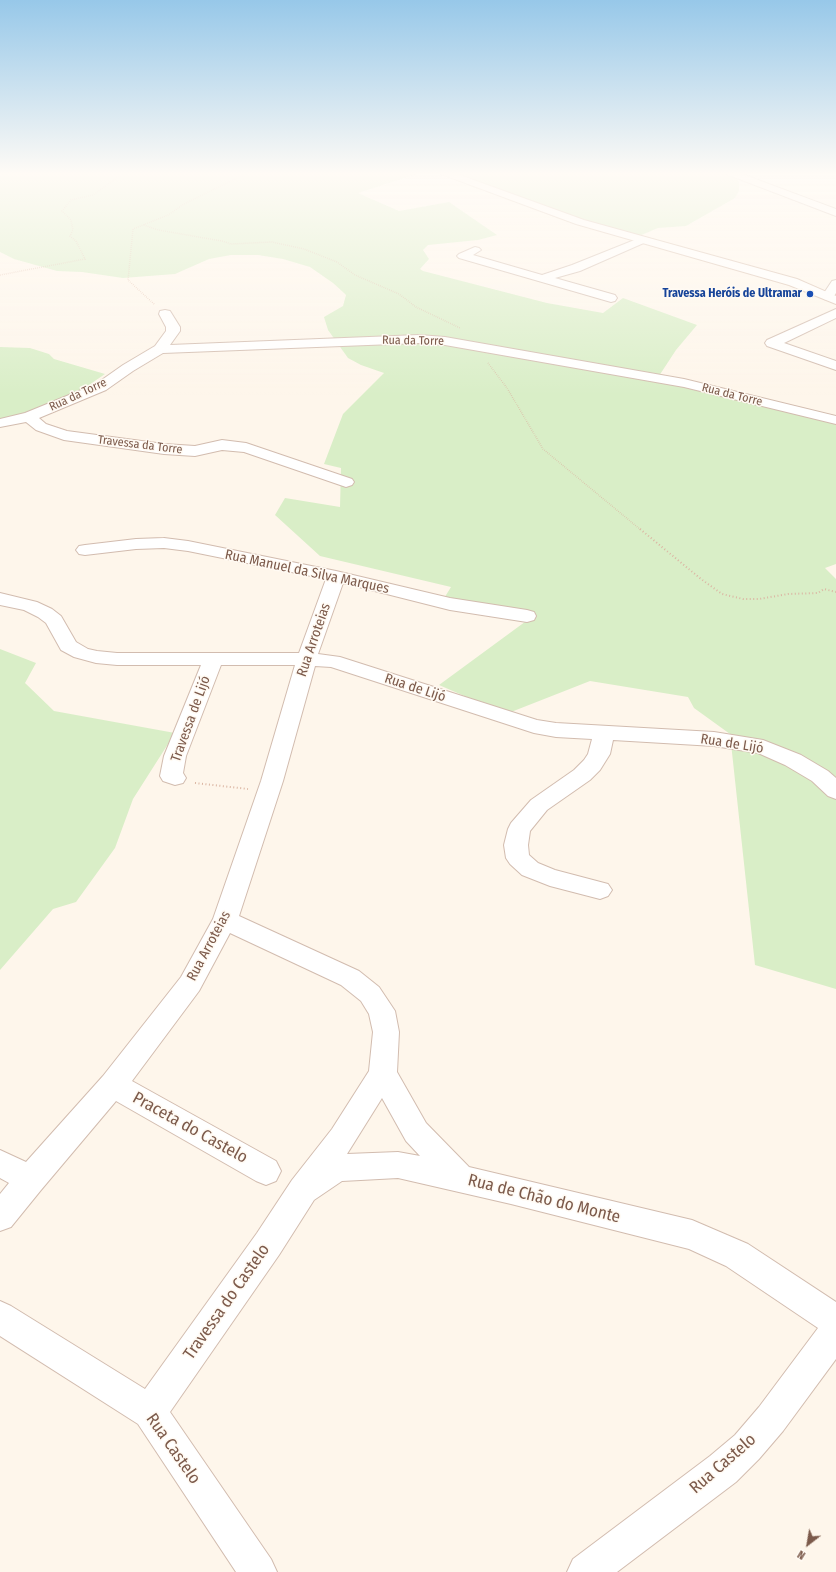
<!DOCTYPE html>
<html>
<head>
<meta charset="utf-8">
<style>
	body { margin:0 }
	#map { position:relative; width:836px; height:1572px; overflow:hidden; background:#fef6eb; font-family:"Fira Sans Condensed",sans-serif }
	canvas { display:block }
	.north { position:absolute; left:788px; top:1524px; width:40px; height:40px; -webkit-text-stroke:3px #fffaf3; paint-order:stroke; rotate:211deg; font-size:11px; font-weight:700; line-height:16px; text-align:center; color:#7c5a4b }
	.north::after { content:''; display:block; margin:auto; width:14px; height:18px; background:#7c5a4b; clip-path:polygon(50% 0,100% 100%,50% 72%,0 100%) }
</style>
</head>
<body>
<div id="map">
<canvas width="836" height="1572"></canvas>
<div class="north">N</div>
</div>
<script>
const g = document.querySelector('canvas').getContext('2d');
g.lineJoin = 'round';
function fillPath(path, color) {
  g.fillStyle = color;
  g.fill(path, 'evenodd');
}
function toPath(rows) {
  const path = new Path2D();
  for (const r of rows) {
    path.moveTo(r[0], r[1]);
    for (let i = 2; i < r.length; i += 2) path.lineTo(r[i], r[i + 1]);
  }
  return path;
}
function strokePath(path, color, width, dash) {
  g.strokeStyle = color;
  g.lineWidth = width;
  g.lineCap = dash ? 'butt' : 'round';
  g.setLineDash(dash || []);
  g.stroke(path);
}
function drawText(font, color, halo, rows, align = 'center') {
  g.font = font + ' "Fira Sans Condensed",sans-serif';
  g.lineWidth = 3;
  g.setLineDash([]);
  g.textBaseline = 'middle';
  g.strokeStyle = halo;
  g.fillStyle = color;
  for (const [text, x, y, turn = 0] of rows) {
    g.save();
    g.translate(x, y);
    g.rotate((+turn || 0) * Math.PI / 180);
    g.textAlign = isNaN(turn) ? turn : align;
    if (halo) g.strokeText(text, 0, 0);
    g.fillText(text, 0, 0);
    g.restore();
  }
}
fillPath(toPath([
	[0,174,417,174,358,193,399,211,449,202,497,235,478,240,428,245,423,250,429,259,420,269,423,271,547,303,603,313,623,298,697,325,676,350,657,379,836,421,836,564,825,568,836,579,836,989,755,965,730,734,694,708,688,697,590,681,506,714,439,685,533,616,443,600,451,587,320,556,275,515,285,498,340,507,341,468,324,464,343,414,384,373,361,365,348,358,328,330,324,317,343,306,346,295,344,293,333,283,310,267,283,259,258,255,231,255,209,259,175,274,123,278,82,272,57,271,14,259,0,252],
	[448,174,735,174,739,182,739,191,735,198,686,226,658,228,639,236,604,226],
	[0,347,30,348,49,354,54,359,105,374,86,387,89,389,0,426],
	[0,649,36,663,25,683,54,711,175,733,133,799,115,848,76,902,53,909,0,970]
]), '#d9eec7');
const street = toPath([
	[726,174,742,174,836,209,836,216,726,174],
	[642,237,646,238,648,240,646,242,580,271,555,278,615,295,617,298,615,301,611,302,459,258,457,256,459,254,475,247,479,248,481,250,473,255,542,275,572,265,642,237],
	[836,280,836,293,832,299,828,300,824,299,822,296,832,281,836,280],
	[836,309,836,318,784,343,836,361,836,370,767,346,765,343,767,340,836,309],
	[165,310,170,311,180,327,180,331,170,345,419,335,445,337,684,379,836,416,836,424,684,387,445,345,419,343,163,353,133,371,106,390,39,418,46,424,67,431,164,444,195,446,222,440,246,443,352,479,354,482,352,485,346,487,244,452,222,450,195,456,164,454,64,440,36,430,26,422,0,427,0,419,25,413,96,384,123,365,155,346,166,331,166,327,159,314,160,311,165,310],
	[164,538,188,541,336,571,450,598,527,610,534,612,536,616,534,620,527,622,450,610,343,583,318,654,340,657,537,720,556,723,714,732,763,740,801,755,828,771,836,778,836,799,828,796,812,781,785,765,758,753,714,746,613,740,610,754,600,770,590,780,547,810,530,831,528,845,529,855,538,863,555,870,608,884,612,890,608,896,600,899,550,886,522,875,510,864,506,858,504,845,508,829,511,823,531,800,574,770,584,760,588,754,592,739,556,737,534,733,331,667,315,666,283,781,239,916,359,971,379,987,395,1011,399,1032,397,1072,426,1123,469,1167,692,1220,748,1244,836,1302,836,1359,783,1431,759,1459,736,1482,617,1572,567,1572,573,1559,710,1456,735,1435,759,1407,818,1328,726,1266,689,1249,511,1204,398,1178,342,1181,314,1200,279,1255,170,1412,271,1559,277,1572,236,1572,138,1424,0,1336,0,1301,11,1306,145,1389,257,1233,292,1180,332,1129,369,1071,373,1032,369,1014,361,1001,341,985,230,933,199,991,132,1081,276,1161,281,1171,276,1181,266,1185,256,1181,116,1101,41,1190,11,1227,0,1231,0,1194,9,1183,0,1178,0,1150,26,1162,103,1076,181,977,213,919,261,781,295,665,221,665,186,756,183,773,186,778,183,783,175,785,163,781,160,776,164,756,201,665,117,665,96,663,74,657,61,650,46,623,38,617,24,610,0,605,0,593,37,602,52,609,61,616,76,642,88,649,97,651,117,653,299,653,326,579,188,551,164,548,136,549,85,555,79,554,76,550,79,546,85,545,136,539,164,538],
	[382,1098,406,1141,420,1156,398,1152,347,1154,382,1098]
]);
const secondary = toPath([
	[441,174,457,174,584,220,797,279,836,296,836,304,789,285,576,224,441,174]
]);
strokePath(street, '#d2bcaf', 2);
strokePath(secondary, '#d8bfae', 2);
strokePath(toPath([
	[144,225,158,230,222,241,231,244,272,242,304,249,337,262,355,275,399,294,416,307,460,328],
	[0,275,85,259,76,241,70,236,73,230,71,220,62,211,71,200,93,195,122,174],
	[154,304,128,280,133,229,168,215,184,204,245,174],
	[488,363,507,388,543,449,641,530]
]), '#dbb6a3', 1.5, [0.5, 1.5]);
strokePath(toPath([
	[640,529,701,579,722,594,743,599,759,599,788,594,818,593,824,589,836,592],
	[195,783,248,789]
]), '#dbb6a3', 2, [1, 2.5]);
fillPath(street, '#fff');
fillPath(secondary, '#fff');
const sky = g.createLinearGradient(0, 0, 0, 395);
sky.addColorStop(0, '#97c8e9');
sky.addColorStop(0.44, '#fffbf6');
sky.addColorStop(1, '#fffbf600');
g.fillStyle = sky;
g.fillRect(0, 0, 836, 395);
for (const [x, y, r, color] of [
	[810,294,4,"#1a4fb4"]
]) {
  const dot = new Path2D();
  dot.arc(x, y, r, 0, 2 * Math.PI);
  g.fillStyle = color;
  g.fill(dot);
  strokePath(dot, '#fffaf3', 1.5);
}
drawText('bold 12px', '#164399', '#fffaf3', [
	["Travessa Heróis de Ultramar",802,294]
], 'right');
drawText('12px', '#7c5a4b', '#fffaf3', [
	["Rua da Torre",413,341,1],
	["Rua da Torre",78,395,-25],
	["Rua da Torre",732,395,14],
	["Travessa da Torre",140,445,7]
]);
drawText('14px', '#7c5a4b', '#fffaf3', [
	["Rua Manuel da Silva Marques",307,572,12],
	["Rua Arroteias",314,640,-71],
	["Rua de Lijó",415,688,18],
	["Travessa de Lijó",191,719,-70],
	["Rua de Lijó",732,744,9],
	["Rua Arroteias",209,946,-62]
]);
drawText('17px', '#7c5a4b', '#fffaf3', [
	["Praceta do Castelo",190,1128,29],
	["Rua de Chão do Monte",544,1199,14],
	["Travessa do Castelo",227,1302,-55],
	["Rua Castelo",173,1449,55],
	["Rua Castelo",723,1464,-41]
]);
</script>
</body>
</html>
